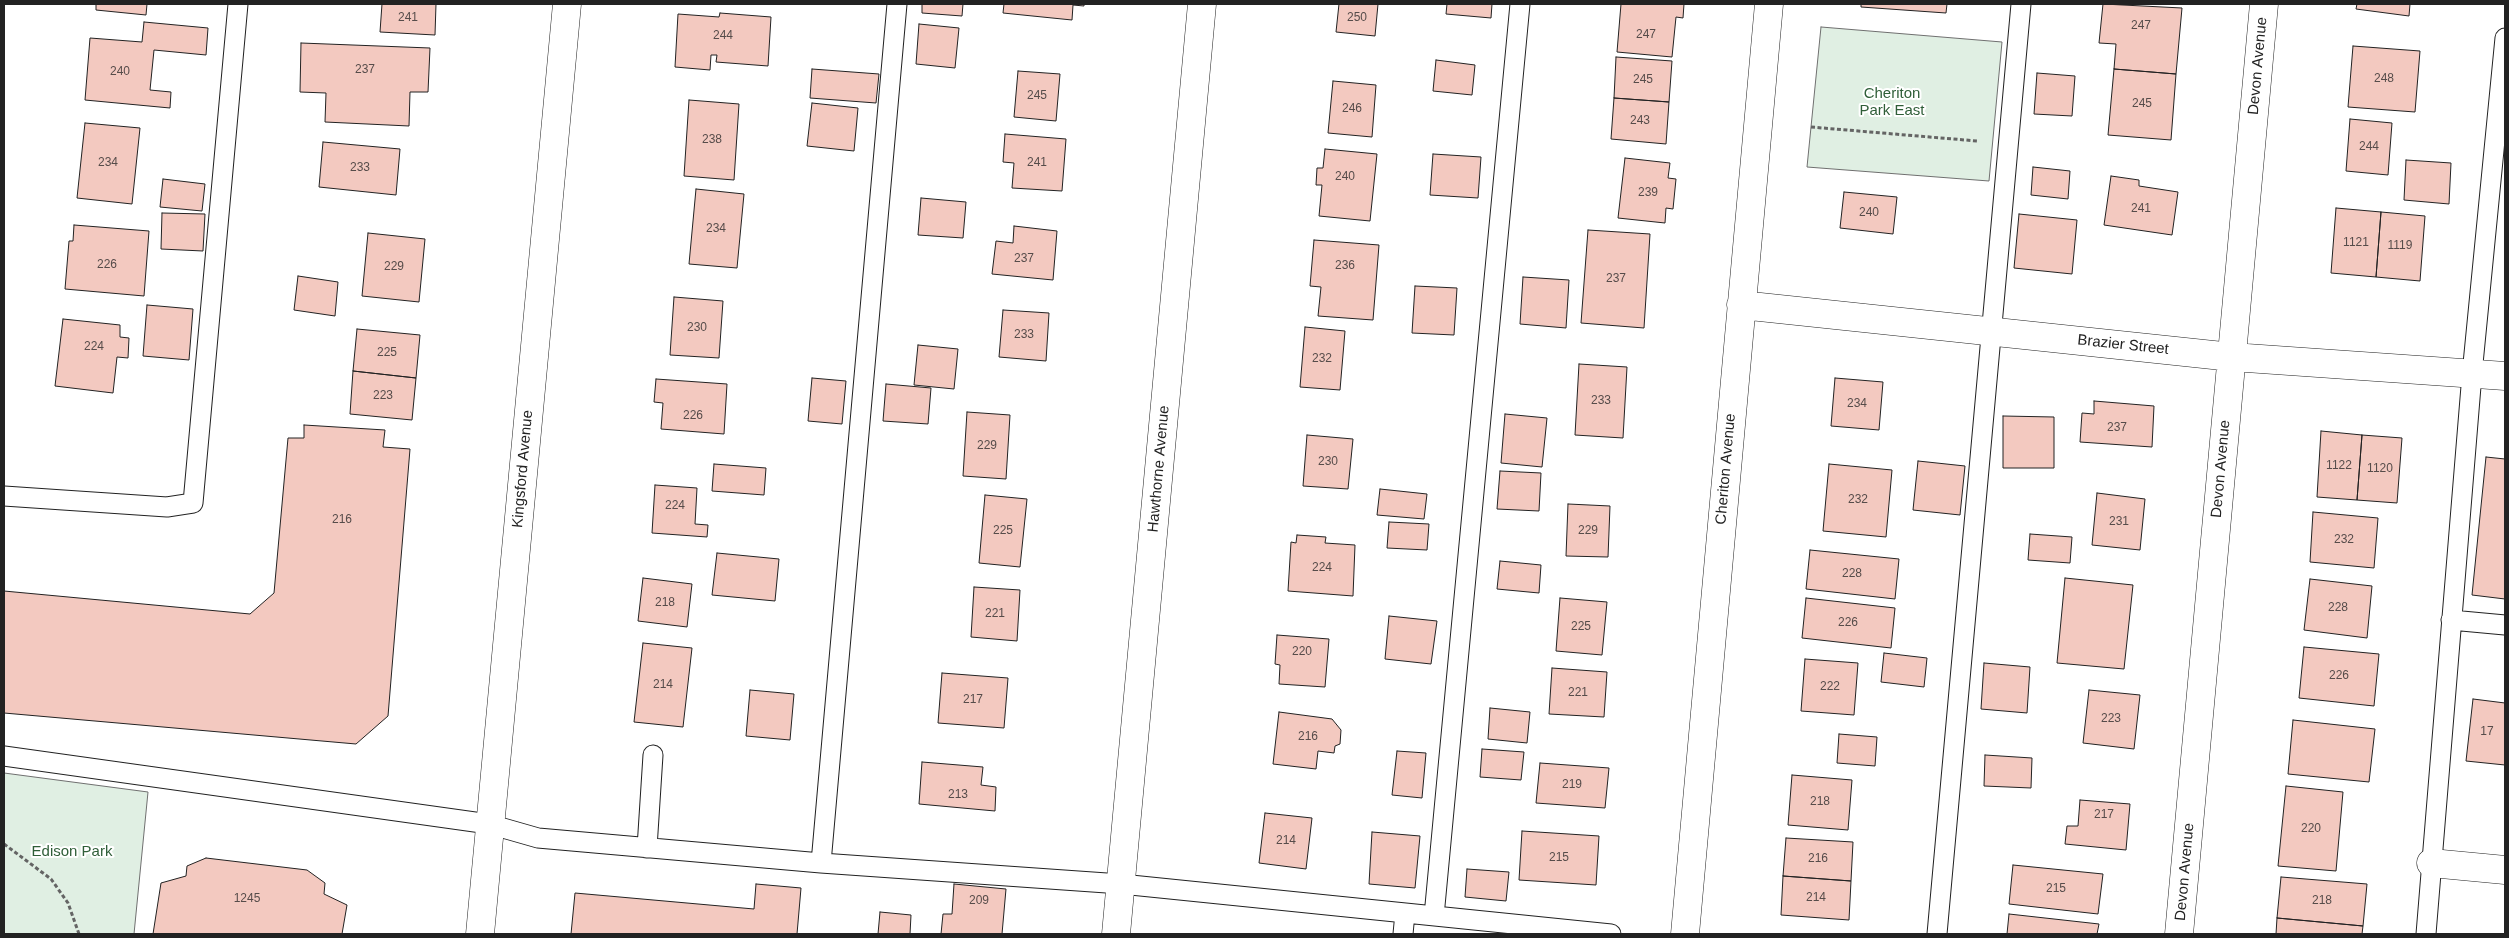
<!DOCTYPE html>
<html>
<head>
<meta charset="utf-8">
<style>
	body { margin:0 }
	#map { position:relative; width:2509px; height:938px; overflow:hidden; background:#fff; font-family:Helvetica,sans-serif }
	canvas { display:block }
	.frame { position:absolute; inset:0; border:5px solid #222; pointer-events:none }
</style>
</head>
<body>
<div id="map">
<canvas width="2509" height="938"></canvas>
<div class="frame"></div>
</div>
<script>
const g = document.querySelector('canvas').getContext('2d');
g.lineJoin = 'round';
function fillPath(path, color) {
  g.fillStyle = color;
  g.fill(path, 'evenodd');
}
function toPath(rows) {
  const path = new Path2D();
  for (const r of rows) {
    path.moveTo(r[0], r[1]);
    for (let i = 2; i < r.length; i += 2) path.lineTo(r[i], r[i + 1]);
  }
  return path;
}
function strokePath(path, color, width, dash) {
  g.strokeStyle = color;
  g.lineWidth = width;
  g.lineCap = dash ? 'butt' : 'round';
  g.setLineDash(dash || []);
  g.stroke(path);
}
function drawText(font, color, halo, rows, align = 'center') {
  g.font = font + ' Helvetica,sans-serif';
  g.lineWidth = 4;
  g.setLineDash([]);
  g.textBaseline = 'middle';
  g.strokeStyle = halo;
  g.fillStyle = color;
  for (const [text, x, y, turn = 0] of rows) {
    g.save();
    g.translate(x, y);
    g.rotate((+turn || 0) * Math.PI / 180);
    g.textAlign = isNaN(turn) ? turn : align;
    if (halo) g.strokeText(text, 0, 0);
    g.fillText(text, 0, 0);
    g.restore();
  }
}
const green = toPath([
	[1821,27,2002,42,1989,181,1807,167,1821,27],
	[4,773,148,792,134,934,4,934,4,773]
]);
fillPath(green, '#e0efe3');
strokePath(green, '#6f6f6f', 1);
const building = toPath([
	[96,4,147,4,146,15,96,10,96,4],
	[382,4,436,4,435,35,380,32,382,4],
	[922,4,963,4,962,16,922,13,922,4],
	[1004,4,1084,4,1084,6,1073,5,1072,20,1003,13,1004,4],
	[1339,4,1378,4,1375,36,1336,32,1339,4],
	[1447,4,1492,4,1491,18,1446,14,1447,4],
	[1621,4,1684,4,1683,18,1676,17,1672,57,1617,52,1621,4],
	[1861,4,1947,4,1946,13,1861,7,1861,4],
	[2103,4,2182,8,2176,74,2114,69,2116,44,2099,43,2103,4],
	[2357,4,2410,4,2409,16,2356,9,2357,4],
	[720,13,771,17,768,66,716,62,717,55,711,55,710,70,675,67,678,14,719,17,720,13],
	[144,22,208,28,206,55,154,50,150,90,171,92,170,108,85,100,90,38,142,42,144,22],
	[919,24,959,28,955,68,916,64,919,24],
	[301,43,430,48,428,92,410,92,409,126,325,122,326,93,300,92,301,43],
	[2353,46,2420,51,2415,112,2348,107,2353,46],
	[1616,57,1672,61,1669,102,1614,98,1616,57],
	[1436,60,1475,65,1472,95,1433,91,1436,60],
	[812,69,879,74,876,103,810,98,812,69],
	[2114,69,2176,74,2171,140,2108,135,2114,69],
	[1018,71,1060,74,1056,121,1014,117,1018,71],
	[2037,73,2075,76,2072,116,2034,114,2037,73],
	[1333,81,1376,85,1372,137,1328,133,1333,81],
	[1614,98,1669,102,1666,144,1611,139,1614,98],
	[689,100,739,104,734,180,684,176,689,100],
	[812,103,858,108,854,151,807,146,812,103],
	[2350,119,2392,123,2388,175,2346,171,2350,119],
	[85,123,140,128,132,204,77,198,85,123],
	[1005,134,1066,139,1062,191,1012,188,1014,163,1003,162,1005,134],
	[323,142,400,149,396,195,319,187,323,142],
	[1325,149,1377,154,1370,221,1319,216,1322,185,1316,185,1317,168,1323,168,1325,149],
	[1433,154,1481,157,1478,198,1430,195,1433,154],
	[1625,158,1670,163,1668,178,1676,179,1673,209,1666,208,1665,223,1618,218,1625,158],
	[2406,160,2451,163,2449,204,2404,200,2406,160],
	[2033,167,2070,171,2068,199,2031,195,2033,167],
	[2111,176,2139,180,2139,186,2178,192,2172,235,2104,225,2111,176],
	[163,179,205,184,202,211,160,207,163,179],
	[696,189,744,194,737,268,689,264,696,189],
	[1844,192,1897,197,1893,234,1840,228,1844,192],
	[921,198,966,202,963,238,918,235,921,198],
	[2336,208,2381,212,2376,277,2331,273,2336,208],
	[2381,212,2425,216,2420,281,2376,277,2381,212],
	[162,213,205,214,203,251,161,249,162,213],
	[2019,214,2077,220,2072,274,2014,268,2019,214],
	[74,225,149,231,144,296,65,289,69,241,73,241,74,225],
	[1014,226,1057,231,1053,280,992,274,996,241,1013,243,1014,226],
	[1588,230,1650,234,1644,328,1581,323,1588,230],
	[368,233,425,239,419,302,362,296,368,233],
	[1314,240,1379,245,1373,320,1318,316,1321,287,1310,286,1314,240],
	[298,276,338,282,335,316,294,310,298,276],
	[1523,277,1569,280,1566,328,1520,324,1523,277],
	[1415,286,1457,288,1454,335,1412,333,1415,286],
	[674,297,723,301,719,358,670,355,674,297],
	[147,305,193,309,189,360,143,356,147,305],
	[1003,310,1049,313,1046,361,999,357,1003,310],
	[63,319,120,325,120,337,129,338,128,358,117,357,113,393,55,386,63,319],
	[1305,327,1345,331,1340,390,1300,387,1305,327],
	[357,329,420,335,416,378,353,371,357,329],
	[918,345,958,349,954,389,914,385,918,345],
	[1579,364,1627,367,1623,438,1575,435,1579,364],
	[353,371,416,378,412,420,350,414,353,371],
	[812,378,846,381,842,424,808,421,812,378],
	[1835,378,1883,382,1879,430,1831,426,1835,378],
	[656,379,727,384,724,434,661,429,663,403,654,402,656,379],
	[886,384,931,388,928,424,883,421,886,384],
	[2094,401,2154,406,2152,447,2080,442,2082,413,2094,414,2094,401],
	[967,412,1010,415,1006,479,963,476,967,412],
	[1505,414,1547,418,1542,467,1501,463,1505,414],
	[2003,416,2054,417,2054,468,2003,468,2003,416],
	[304,425,385,430,383,447,410,449,388,716,356,744,4,713,4,591,250,614,274,593,288,438,304,438,304,425],
	[2321,431,2362,435,2357,500,2317,497,2321,431],
	[1307,435,1353,439,1348,489,1303,486,1307,435],
	[2362,435,2402,438,2397,503,2357,500,2362,435],
	[2486,457,2505,459,2505,599,2472,595,2486,457],
	[1918,461,1965,466,1960,515,1913,510,1918,461],
	[714,464,766,468,764,495,712,491,714,464],
	[1829,464,1892,470,1886,537,1823,531,1829,464],
	[1500,471,1541,473,1539,511,1497,509,1500,471],
	[655,485,697,488,695,524,708,525,707,537,652,533,655,485],
	[1380,489,1427,494,1424,519,1377,515,1380,489],
	[2097,493,2145,499,2140,550,2092,545,2097,493],
	[985,495,1027,499,1020,567,979,563,985,495],
	[1568,504,1610,506,1608,557,1566,556,1568,504],
	[2313,512,2378,518,2374,568,2310,562,2313,512],
	[1389,522,1429,524,1427,550,1387,548,1389,522],
	[2030,534,2072,537,2070,563,2028,560,2030,534],
	[1297,535,1326,537,1325,543,1355,545,1353,596,1288,591,1291,542,1296,543,1297,535],
	[1810,550,1899,559,1895,599,1806,589,1810,550],
	[717,553,779,559,775,601,712,595,717,553],
	[1500,561,1541,565,1539,593,1497,589,1500,561],
	[643,578,692,584,687,627,638,621,643,578],
	[2065,578,2133,585,2124,669,2057,663,2065,578],
	[2310,579,2372,586,2367,638,2304,630,2310,579],
	[974,587,1020,590,1017,641,971,637,974,587],
	[1560,598,1607,602,1602,655,1556,651,1560,598],
	[1806,598,1895,608,1891,648,1802,638,1806,598],
	[1389,616,1437,621,1431,664,1385,659,1389,616],
	[1277,635,1329,639,1325,687,1279,684,1280,665,1275,664,1277,635],
	[643,643,692,648,683,727,634,722,643,643],
	[2304,647,2379,654,2374,706,2299,698,2304,647],
	[1884,653,1927,658,1924,687,1881,682,1884,653],
	[1805,659,1858,663,1854,715,1801,711,1805,659],
	[1984,663,2030,667,2027,713,1981,709,1984,663],
	[1552,668,1607,672,1604,717,1549,714,1552,668],
	[942,673,1008,678,1004,728,938,723,942,673],
	[750,690,794,694,790,740,746,736,750,690],
	[2089,690,2140,695,2134,749,2083,743,2089,690],
	[2473,699,2505,703,2505,765,2466,761,2473,699],
	[1490,708,1530,712,1527,743,1488,739,1490,708],
	[1279,712,1332,719,1341,730,1340,744,1335,746,1334,753,1318,751,1316,769,1273,764,1279,712],
	[2293,720,2375,729,2369,782,2288,774,2293,720],
	[1839,734,1877,737,1875,766,1837,763,1839,734],
	[1482,749,1524,752,1521,780,1480,777,1482,749],
	[1397,751,1426,753,1422,798,1392,795,1397,751],
	[1985,755,2032,758,2031,788,1984,786,1985,755],
	[922,762,983,767,981,785,996,787,995,811,919,804,922,762],
	[1540,763,1609,768,1605,808,1536,803,1540,763],
	[1792,775,1852,780,1848,830,1788,825,1792,775],
	[2286,786,2343,792,2336,871,2278,866,2286,786],
	[2080,800,2130,804,2126,850,2065,844,2067,826,2078,826,2080,800],
	[1265,813,1312,818,1306,869,1259,863,1265,813],
	[1522,831,1599,836,1596,885,1519,880,1522,831],
	[1372,832,1420,836,1415,888,1369,884,1372,832],
	[1786,838,1853,842,1851,881,1783,876,1786,838],
	[206,858,307,870,325,883,324,894,347,905,342,934,153,934,161,883,186,876,187,866,206,858],
	[2013,865,2103,874,2098,914,2009,904,2013,865],
	[1467,869,1509,872,1506,901,1465,897,1467,869],
	[1783,876,1851,881,1849,920,1781,915,1783,876],
	[2281,877,2367,884,2363,926,2277,918,2281,877],
	[756,884,801,888,797,934,571,934,575,893,754,909,756,884],
	[954,884,1006,889,1002,934,941,934,943,914,952,914,954,884],
	[880,912,911,915,910,934,878,934,880,912],
	[2009,914,2099,924,2097,934,2007,934,2009,914],
	[2277,918,2363,926,2362,934,2276,934,2277,918]
]);
fillPath(building, '#f3c9c0');
strokePath(building, '#222', 1);
const lane = toPath([
	[4,496,167,507,193,503,238,4],
	[2451,620,2505,625],
	[4,756,489,824,538,838,821,863,1121,884,1611,934],
	[647,848,653,755],
	[821,863,897,4],
	[1434,916,1520,4],
	[1403,934,1405,913],
	[1937,934,2021,4],
	[2426,934,2472,374,2505,38]
]);
const street = toPath([
	[1741,305,2232,357,2505,376],
	[2431,863,2505,870],
	[480,934,567,4],
	[1116,934,1202,4],
	[1685,934,1769,4],
	[2179,934,2264,4]
]);
strokePath(lane, '#222', 21);
strokePath(street, '#222', 29);
strokePath(toPath([
	[1811,127,1977,141],
	[4,844,51,879,68,903,79,934]
]), '#646464', 3, [4, 2.5]);
strokePath(lane, '#fff', 19);
strokePath(street, '#fff', 28);
drawText('12px', '#564c4a', null, [
	["241",408,18],
	["250",1357,18],
	["247",2141,26],
	["247",1646,35],
	["244",723,36],
	["237",365,70],
	["240",120,72],
	["248",2384,79],
	["245",1643,80],
	["245",1037,96],
	["245",2142,104],
	["246",1352,109],
	["243",1640,121],
	["238",712,140],
	["244",2369,147],
	["234",108,163],
	["241",1037,163],
	["233",360,168],
	["240",1345,177],
	["239",1648,193],
	["241",2141,209],
	["240",1869,213],
	["234",716,229],
	["1121",2356,243],
	["1119",2400,246],
	["237",1024,259],
	["226",107,265],
	["236",1345,266],
	["229",394,267],
	["237",1616,279],
	["230",697,328],
	["233",1024,335],
	["224",94,347],
	["225",387,353],
	["232",1322,359],
	["223",383,396],
	["233",1601,401],
	["234",1857,404],
	["226",693,416],
	["237",2117,428],
	["229",987,446],
	["230",1328,462],
	["1122",2339,466],
	["1120",2380,469],
	["232",1858,500],
	["224",675,506],
	["216",342,520],
	["231",2119,522],
	["225",1003,531],
	["229",1588,531],
	["232",2344,540],
	["224",1322,568],
	["228",1852,574],
	["218",665,603],
	["228",2338,608],
	["221",995,614],
	["226",1848,623],
	["225",1581,627],
	["220",1302,652],
	["226",2339,676],
	["214",663,685],
	["222",1830,687],
	["221",1578,693],
	["217",973,700],
	["223",2111,719],
	["17",2487,732],
	["216",1308,737],
	["219",1572,785],
	["213",958,795],
	["218",1820,802],
	["217",2104,815],
	["220",2311,829],
	["214",1286,841],
	["215",1559,858],
	["216",1818,859],
	["215",2056,889],
	["214",1816,898],
	["1245",247,899],
	["209",979,901],
	["218",2322,901]
]);
drawText('15px', '#222', '#fff', [
	["Devon Avenue",2258,66,-85],
	["Brazier Street",2123,345,6],
	["Kingsford Avenue",523,469,-85],
	["Hawthorne Avenue",1159,469,-85],
	["Cheriton Avenue",1726,469,-85],
	["Devon Avenue",2221,469,-85],
	["Devon Avenue",2185,872,-85]
]);
drawText('15px', '#2f5e38', '#fff', [
	["Cheriton",1892,94],
	["Park East",1892,111],
	["Edison Park",72,852]
]);
</script>
</body>
</html>
